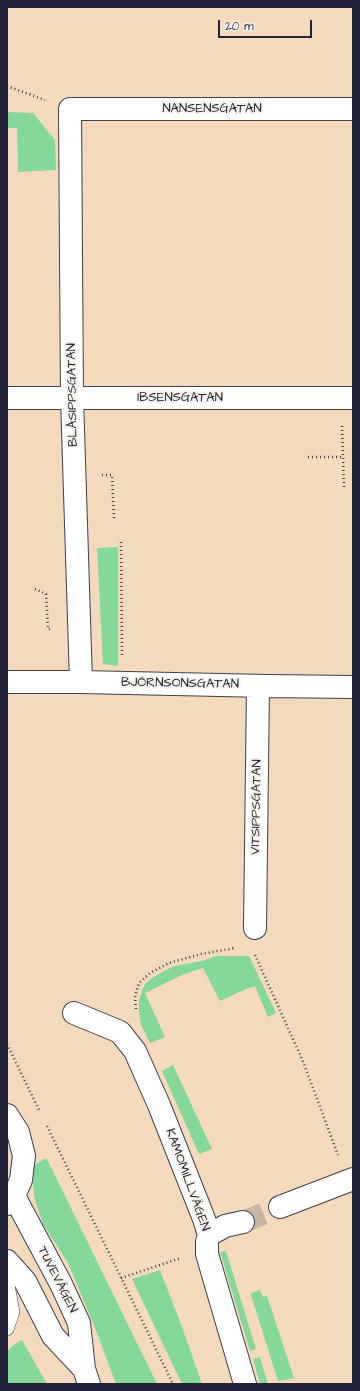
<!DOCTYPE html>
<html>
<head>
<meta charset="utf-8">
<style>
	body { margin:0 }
	#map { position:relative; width:360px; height:1391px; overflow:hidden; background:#f3dabd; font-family:"Architects Daughter",sans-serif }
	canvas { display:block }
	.frame { position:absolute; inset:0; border:8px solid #22223b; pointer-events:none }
	.scale { position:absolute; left:218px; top:20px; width:94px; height:18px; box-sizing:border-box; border:2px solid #22223b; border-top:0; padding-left:5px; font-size:12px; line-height:14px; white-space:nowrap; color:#22223b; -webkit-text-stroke:3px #f7f3e8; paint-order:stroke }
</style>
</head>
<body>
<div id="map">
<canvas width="360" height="1391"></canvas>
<div class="frame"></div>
<div class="scale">20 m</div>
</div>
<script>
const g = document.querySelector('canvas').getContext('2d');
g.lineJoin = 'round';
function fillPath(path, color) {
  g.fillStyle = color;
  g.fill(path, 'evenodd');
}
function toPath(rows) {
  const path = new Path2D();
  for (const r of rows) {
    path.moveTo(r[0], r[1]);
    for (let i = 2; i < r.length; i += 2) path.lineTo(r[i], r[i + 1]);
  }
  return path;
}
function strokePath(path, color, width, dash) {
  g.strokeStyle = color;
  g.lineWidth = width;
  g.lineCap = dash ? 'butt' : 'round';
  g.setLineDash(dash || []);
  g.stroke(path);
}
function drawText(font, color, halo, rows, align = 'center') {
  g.font = font + ' "Architects Daughter",sans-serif';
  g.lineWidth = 4;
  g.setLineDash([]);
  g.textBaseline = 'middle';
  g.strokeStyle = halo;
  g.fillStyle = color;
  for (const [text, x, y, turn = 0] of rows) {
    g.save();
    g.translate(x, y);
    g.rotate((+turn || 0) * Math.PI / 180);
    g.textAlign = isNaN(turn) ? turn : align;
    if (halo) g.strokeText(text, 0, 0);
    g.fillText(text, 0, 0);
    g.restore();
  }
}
fillPath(toPath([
	[7,112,33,113,55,140,56,170,18,172,17,128,7,128],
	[118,547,118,666,103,664,97,548],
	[216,956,249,956,276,1013,268,1017,255,986,246,989,220,1001,203,968,182,975,145,993,165,1037,150,1043,141,1025,139,1013,139,1001,142,991,145,984,152,978,162,972,174,966,202,961],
	[173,1065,212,1149,199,1154,162,1071],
	[44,1159,47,1159,157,1384,116,1384,94,1325,68,1263,43,1224,35,1201,33,1186,34,1166],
	[226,1251,256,1349,250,1351,220,1252],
	[160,1270,182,1327,202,1384,182,1384,132,1279],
	[260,1290,263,1297,267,1296,294,1378,278,1381,251,1295,251,1293],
	[22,1340,47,1384,7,1384,7,1351,15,1344],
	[260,1357,268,1384,260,1384,253,1359]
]), '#85d89a');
strokePath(toPath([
	[243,1222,280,1207]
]), '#c9b5a3', 22, [22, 11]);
const service = toPath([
	[7,1280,13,1312,7,1329]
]);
const minor = toPath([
	[7,398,353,398],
	[7,682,81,682,267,686,353,687],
	[81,682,72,398,70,109,353,109],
	[255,928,258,686],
	[74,1013,120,1032,135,1051,159,1105,204,1219,209,1235,207,1242,207,1254,245,1384],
	[280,1207,353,1179],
	[209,1235,225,1226,243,1222]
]);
const secondary = toPath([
	[7,1115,18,1132,24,1156,21,1180,14,1196,7,1204],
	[14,1196,61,1284,79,1323,84,1369,89,1384],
	[7,1261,25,1281,53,1336,84,1369]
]);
strokePath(service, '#413e4e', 14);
strokePath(minor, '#413e4e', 24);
strokePath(secondary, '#413e4e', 24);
strokePath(toPath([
	[7,86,45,100],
	[342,426,344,487],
	[308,457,343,457],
	[102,475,112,475,114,519],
	[121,542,122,656],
	[35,589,46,594,48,629,51,629],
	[255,955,302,1059,338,1155],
	[136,1009,135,996,139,983,150,973,169,963,201,954,235,948],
	[7,1044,40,1112],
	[47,1126,173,1384],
	[121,1278,181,1258]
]), '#413e4e', 2.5, [1, 3]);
strokePath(service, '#fff', 13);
strokePath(minor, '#fff', 22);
strokePath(secondary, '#fff', 22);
drawText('13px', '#22223b', '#f7f3e8', [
	["NANSENSGATAN",212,109],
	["BLÅSIPPSGATAN",73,395,-91],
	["IBSENSGATAN",180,398],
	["BJÖRNSONSGATAN",180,684,1],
	["VITSIPPSGATAN",257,807,-89],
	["KAMOMILLVÄGEN",187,1180,70],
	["TUVEVÄGEN",57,1280,63]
]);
</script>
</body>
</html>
